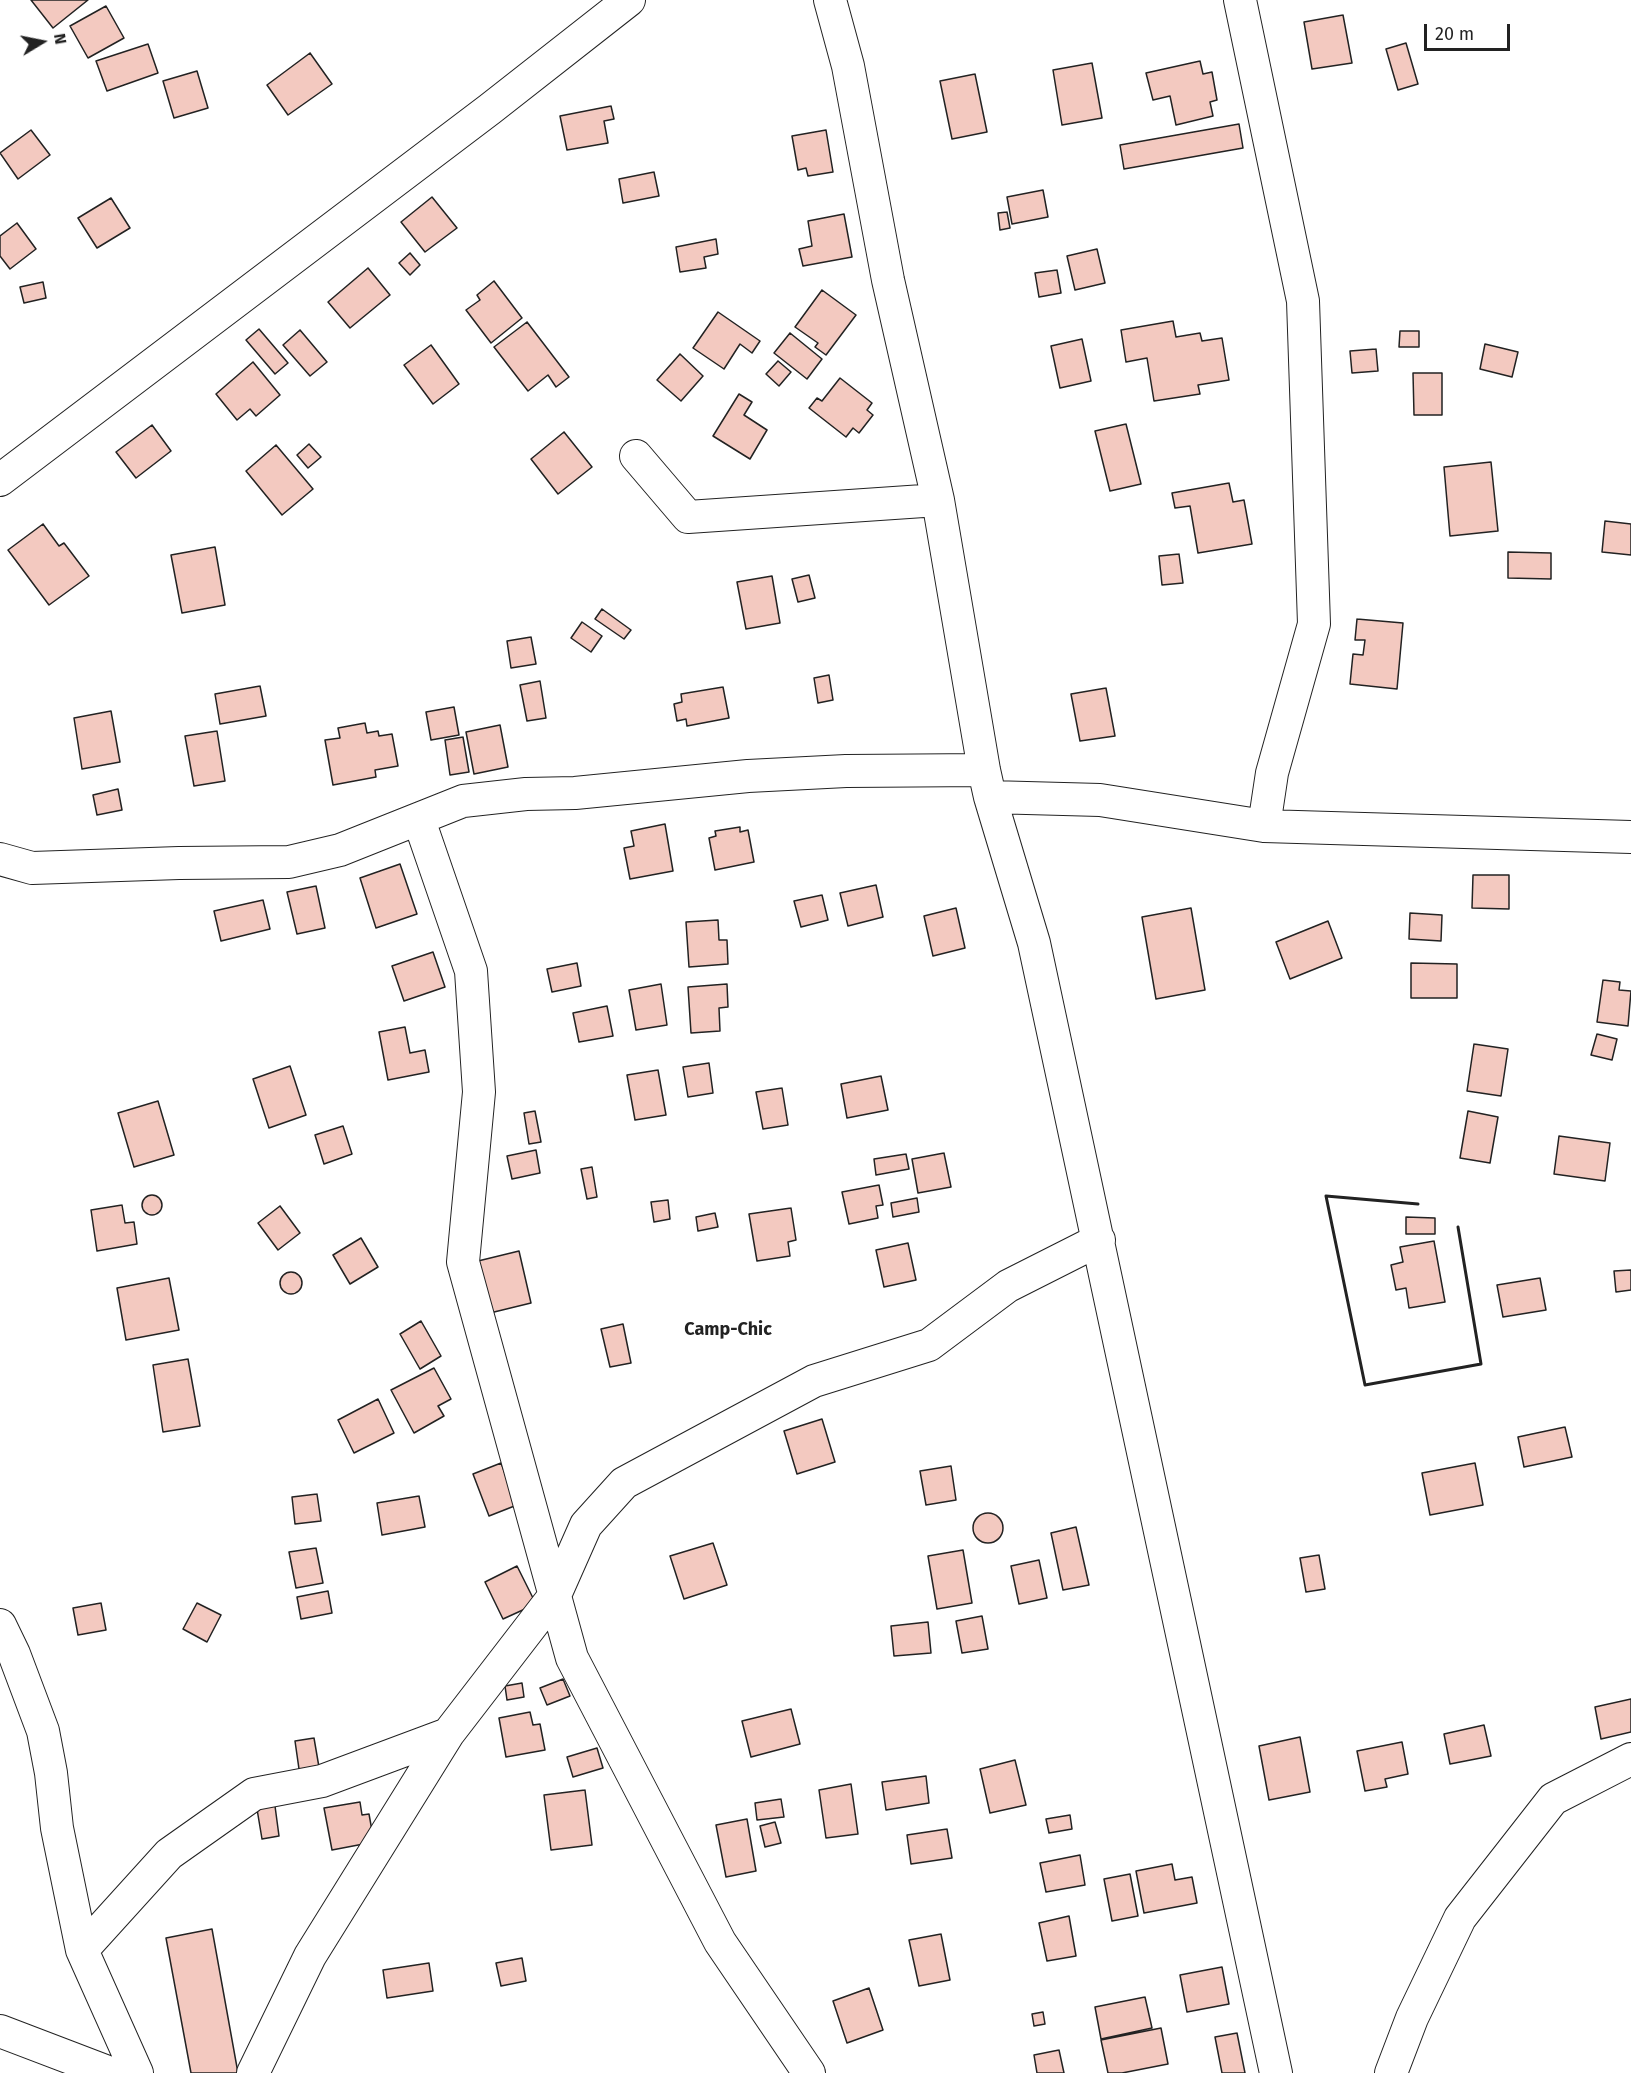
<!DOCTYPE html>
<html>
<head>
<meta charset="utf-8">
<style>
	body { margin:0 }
	#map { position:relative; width:1631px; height:2073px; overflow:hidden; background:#fff; font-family:"Fira Sans",sans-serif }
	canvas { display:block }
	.north { position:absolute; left:12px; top:12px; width:60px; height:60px; -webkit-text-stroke:4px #fff; paint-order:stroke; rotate:80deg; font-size:16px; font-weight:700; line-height:24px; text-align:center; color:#222 }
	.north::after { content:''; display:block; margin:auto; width:21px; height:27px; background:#222; clip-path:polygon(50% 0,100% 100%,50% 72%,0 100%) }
	.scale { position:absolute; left:1424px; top:24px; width:86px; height:27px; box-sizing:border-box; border:3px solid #222; border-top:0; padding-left:8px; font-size:18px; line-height:21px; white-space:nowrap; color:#222; -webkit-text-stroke:4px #fff; paint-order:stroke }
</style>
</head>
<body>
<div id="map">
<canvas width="1631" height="2073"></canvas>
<div class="north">N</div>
<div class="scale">20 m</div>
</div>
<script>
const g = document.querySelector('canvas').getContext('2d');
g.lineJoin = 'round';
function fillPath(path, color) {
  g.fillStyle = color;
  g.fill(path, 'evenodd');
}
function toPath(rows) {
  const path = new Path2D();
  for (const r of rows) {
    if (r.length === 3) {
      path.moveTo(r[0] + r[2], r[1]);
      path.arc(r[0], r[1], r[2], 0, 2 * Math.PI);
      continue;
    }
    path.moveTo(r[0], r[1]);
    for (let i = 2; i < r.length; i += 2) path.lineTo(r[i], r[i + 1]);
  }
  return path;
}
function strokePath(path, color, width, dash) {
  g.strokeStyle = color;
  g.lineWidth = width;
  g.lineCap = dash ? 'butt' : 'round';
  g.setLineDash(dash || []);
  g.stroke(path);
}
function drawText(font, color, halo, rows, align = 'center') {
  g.font = font + ' "Fira Sans",sans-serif';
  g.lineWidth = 4.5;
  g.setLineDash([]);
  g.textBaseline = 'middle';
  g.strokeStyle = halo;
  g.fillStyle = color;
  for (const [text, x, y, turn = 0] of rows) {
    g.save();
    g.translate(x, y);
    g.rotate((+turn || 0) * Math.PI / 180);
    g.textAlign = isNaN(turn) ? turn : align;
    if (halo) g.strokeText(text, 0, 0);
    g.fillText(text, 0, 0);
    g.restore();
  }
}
const building = toPath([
	[31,0,88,0,53,28,31,0],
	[106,6,124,38,88,58,70,26,106,6],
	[1343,15,1352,63,1312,69,1304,22,1343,15],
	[1406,43,1418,84,1398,90,1386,49,1406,43],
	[148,44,158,73,107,91,96,61,148,44],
	[310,53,332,84,288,115,267,85,310,53],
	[1200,61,1203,74,1212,72,1217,100,1210,102,1213,116,1176,125,1170,96,1153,100,1146,73,1200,61],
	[1092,63,1102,118,1062,125,1053,70,1092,63],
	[197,71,208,108,174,118,163,81,197,71],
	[975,74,987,132,952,139,940,81,975,74],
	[611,106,614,119,604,121,608,143,567,150,560,116,611,106],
	[1239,124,1243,148,1124,169,1120,145,1239,124],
	[31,130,50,155,18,179,0,153,31,130],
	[826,130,833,172,808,176,806,168,798,170,792,136,826,130],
	[654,172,659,196,623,203,619,179,654,172],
	[1043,190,1048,217,1012,224,1007,197,1043,190],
	[432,197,457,228,425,252,401,222,432,197],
	[111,198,130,228,97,248,78,218,111,198],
	[1007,212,1010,228,1000,230,998,213,1007,212],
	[844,214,852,257,803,266,799,249,812,246,808,221,844,214],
	[17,223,36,249,10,269,0,256,0,236,17,223],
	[716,239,718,254,704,257,706,268,680,272,676,247,716,239],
	[1097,249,1105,283,1075,290,1067,256,1097,249],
	[410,253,420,265,410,275,399,263,410,253],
	[368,268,390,295,350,328,328,302,368,268],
	[1057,270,1061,293,1039,297,1035,273,1057,270],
	[494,281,522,318,491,343,466,310,480,300,477,295,494,281],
	[43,282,46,298,24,303,20,287,43,282],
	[822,290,856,315,826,355,815,347,818,343,795,327,822,290],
	[718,312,760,341,752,353,740,344,724,369,693,348,718,312],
	[1173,321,1176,337,1200,333,1202,341,1222,338,1229,380,1198,385,1200,394,1154,401,1147,358,1126,362,1121,330,1173,321],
	[527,322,569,377,556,387,548,375,528,391,494,347,527,322],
	[259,329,288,363,275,374,246,340,259,329],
	[300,330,327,362,310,376,283,345,300,330],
	[1400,331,1419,331,1419,347,1399,347,1400,331],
	[790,333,822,359,807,379,774,353,790,333],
	[1082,339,1091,381,1060,388,1051,346,1082,339],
	[1485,344,1518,352,1512,377,1480,369,1485,344],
	[431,345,459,384,433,404,404,365,431,345],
	[1376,349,1378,371,1352,373,1350,351,1376,349],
	[680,354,703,376,681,401,657,380,680,354],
	[778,361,791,372,779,386,766,374,778,361],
	[253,362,280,395,256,416,250,409,237,420,216,394,253,362],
	[1413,373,1442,373,1442,415,1414,415,1413,373],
	[840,378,872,403,867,410,873,415,859,433,853,428,846,437,809,408,817,398,822,401,840,378],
	[739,394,752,402,744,415,767,430,750,459,713,436,739,394],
	[1126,424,1141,484,1110,491,1095,431,1126,424],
	[152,425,171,451,136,478,116,452,152,425],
	[564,432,592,467,558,494,531,459,564,432],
	[309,444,321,457,308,468,297,455,309,444],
	[276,445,313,489,282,515,246,471,276,445],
	[1491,462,1498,531,1450,536,1444,467,1491,462],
	[1229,483,1233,502,1244,500,1252,544,1198,553,1190,506,1175,508,1172,493,1229,483],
	[1605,521,1631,524,1631,555,1602,552,1605,521],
	[43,524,59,546,64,543,89,576,49,605,8,550,43,524],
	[215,547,225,605,182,613,171,555,215,547],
	[1508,552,1551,553,1551,579,1508,578,1508,552],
	[1179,554,1183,583,1162,585,1159,556,1179,554],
	[809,575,815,598,798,602,792,579,809,575],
	[772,576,780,623,746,629,737,582,772,576],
	[602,609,631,630,624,639,595,619,602,609],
	[1357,619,1403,623,1397,689,1350,684,1353,654,1363,655,1365,640,1355,640,1357,619],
	[582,622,602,636,591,652,571,638,582,622],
	[531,637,536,664,511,668,507,641,531,637],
	[829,675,833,700,818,703,814,678,829,675],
	[540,681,546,718,527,721,520,685,540,681],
	[260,686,266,716,220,724,215,694,260,686],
	[723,687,729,718,687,726,686,719,677,721,674,704,682,702,681,694,723,687],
	[1106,688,1115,736,1080,741,1071,694,1106,688],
	[454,707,459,735,431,740,426,712,454,707],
	[111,711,120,762,82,769,74,718,111,711],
	[365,723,367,733,378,731,379,736,392,734,398,766,375,770,376,777,333,785,325,740,340,738,338,728,365,723],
	[500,725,508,767,474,774,466,732,500,725],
	[217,731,225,781,194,786,185,736,217,731],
	[463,737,469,772,450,775,445,740,463,737],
	[118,789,122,810,97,815,93,795,118,789],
	[665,824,673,871,630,879,624,848,634,846,631,831,665,824],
	[740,827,740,832,748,830,754,862,715,870,709,838,716,836,715,831,740,827],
	[400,864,417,914,376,928,360,878,400,864],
	[1473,875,1509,875,1509,909,1472,908,1473,875],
	[876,885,883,917,848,926,840,893,876,885],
	[316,886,325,928,297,934,287,892,316,886],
	[822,895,828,920,801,927,794,901,822,895],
	[263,900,270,929,221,941,214,911,263,900],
	[956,908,965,948,933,956,924,916,956,908],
	[1191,908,1205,990,1156,999,1142,917,1191,908],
	[1410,913,1442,915,1441,941,1409,939,1410,913],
	[718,920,719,940,727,940,728,964,689,967,686,922,718,920],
	[1328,921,1342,958,1290,979,1276,942,1328,921],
	[433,952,445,987,404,1001,392,966,433,952],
	[577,963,581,986,552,992,547,969,577,963],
	[1411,963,1457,964,1457,998,1411,998,1411,963],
	[1603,980,1620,982,1619,990,1631,991,1628,1026,1597,1022,1603,980],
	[661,984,667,1025,636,1030,629,990,661,984],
	[727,984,728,1007,719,1008,720,1031,691,1033,688,987,727,984],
	[607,1006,613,1036,579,1042,573,1013,607,1006],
	[405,1027,410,1053,425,1050,429,1072,388,1080,379,1032,405,1027],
	[1597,1034,1617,1039,1612,1060,1591,1055,1597,1034],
	[1474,1044,1508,1049,1501,1096,1467,1091,1474,1044],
	[709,1063,713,1093,688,1097,683,1067,709,1063],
	[290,1066,306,1115,269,1128,253,1079,290,1066],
	[658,1070,666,1115,635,1120,627,1075,658,1070],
	[881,1076,888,1110,847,1118,841,1084,881,1076],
	[782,1088,788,1125,763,1129,756,1092,782,1088],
	[158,1101,174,1155,134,1167,118,1113,158,1101],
	[535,1111,541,1142,529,1144,524,1113,535,1111],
	[1468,1111,1498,1117,1490,1163,1460,1158,1468,1111],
	[343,1126,352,1154,324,1164,315,1135,343,1126],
	[1559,1136,1610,1143,1605,1181,1554,1174,1559,1136],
	[536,1150,540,1173,512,1179,507,1156,536,1150],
	[944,1153,951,1187,918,1193,912,1159,944,1153],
	[906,1154,909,1169,876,1175,874,1159,906,1154],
	[592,1167,597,1197,587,1199,581,1169,592,1167],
	[879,1185,883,1205,876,1206,878,1218,849,1224,842,1192,879,1185],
	[152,1205,10],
	[917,1198,919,1212,893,1217,891,1203,917,1198],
	[668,1200,670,1219,654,1222,651,1202,668,1200],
	[122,1205,125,1223,134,1222,137,1244,97,1251,91,1210,122,1205],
	[280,1206,300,1233,278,1250,258,1223,280,1206],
	[791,1208,796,1240,788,1242,790,1256,757,1261,749,1214,791,1208],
	[715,1213,718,1227,698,1231,696,1217,715,1213],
	[1406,1217,1435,1218,1435,1234,1406,1234,1406,1217],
	[361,1238,378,1267,350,1284,333,1255,361,1238],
	[1434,1241,1445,1302,1409,1308,1406,1288,1396,1290,1391,1265,1403,1262,1400,1247,1434,1241],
	[908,1243,916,1280,884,1287,876,1250,908,1243],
	[519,1251,531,1303,490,1313,478,1261,519,1251],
	[1631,1270,1631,1290,1616,1292,1614,1271,1631,1270],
	[291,1283,11],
	[169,1278,179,1330,126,1340,117,1288,169,1278],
	[1540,1278,1546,1310,1503,1317,1497,1285,1540,1278],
	[421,1321,441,1356,420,1369,400,1334,421,1321],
	[623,1324,631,1363,610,1367,601,1329,623,1324],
	[188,1359,200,1426,163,1432,153,1365,188,1359],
	[434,1368,451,1399,438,1406,444,1416,414,1433,391,1390,434,1368],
	[378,1399,394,1433,354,1453,338,1420,378,1399],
	[822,1419,835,1462,797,1474,784,1431,822,1419],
	[1565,1427,1572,1457,1524,1467,1518,1437,1565,1427],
	[501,1463,517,1505,489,1516,473,1474,501,1463],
	[1475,1463,1483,1505,1430,1515,1422,1473,1475,1463],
	[951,1466,956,1500,926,1505,920,1471,951,1466],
	[317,1494,321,1521,295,1524,292,1497,317,1494],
	[419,1496,425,1527,382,1535,377,1503,419,1496],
	[988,1528,15],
	[1076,1527,1089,1585,1063,1590,1051,1533,1076,1527],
	[713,1543,727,1585,684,1599,670,1556,713,1543],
	[316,1548,323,1583,296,1588,289,1552,316,1548],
	[963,1550,972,1603,937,1609,928,1556,963,1550],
	[1319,1555,1325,1589,1306,1592,1300,1558,1319,1555],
	[1039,1560,1047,1598,1019,1604,1011,1566,1039,1560],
	[517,1566,536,1604,503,1619,485,1582,517,1566],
	[328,1591,332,1613,301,1619,297,1597,328,1591],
	[101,1603,106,1630,78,1635,73,1608,101,1603],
	[197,1603,221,1615,207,1642,183,1629,197,1603],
	[982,1616,988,1649,962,1653,956,1621,982,1616],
	[928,1622,931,1653,894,1656,891,1626,928,1622],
	[563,1679,570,1696,547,1705,540,1688,563,1679],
	[522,1683,524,1697,507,1700,505,1686,522,1683],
	[1631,1699,1631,1732,1601,1739,1595,1707,1631,1699],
	[791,1709,800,1744,751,1757,742,1721,791,1709],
	[530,1712,533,1725,540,1724,545,1750,506,1757,499,1718,530,1712],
	[1484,1725,1491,1756,1450,1764,1444,1734,1484,1725],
	[1300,1737,1310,1792,1269,1800,1259,1746,1300,1737],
	[314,1738,320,1773,300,1776,295,1741,314,1738],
	[1402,1742,1408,1774,1385,1779,1387,1787,1365,1791,1357,1751,1402,1742],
	[597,1748,603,1768,573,1777,567,1757,597,1748],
	[1015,1760,1026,1805,990,1813,980,1769,1015,1760],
	[926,1776,929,1803,886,1810,882,1782,926,1776],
	[851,1784,858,1834,826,1838,819,1790,851,1784],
	[585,1790,592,1845,551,1850,544,1795,585,1790],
	[781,1799,784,1817,757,1820,755,1803,781,1799],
	[360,1802,362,1815,369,1814,374,1842,332,1850,324,1808,360,1802],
	[275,1806,279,1836,262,1839,257,1809,275,1806],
	[1070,1815,1072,1829,1049,1833,1046,1819,1070,1815],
	[747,1819,756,1871,726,1877,716,1825,747,1819],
	[775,1822,781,1843,765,1847,760,1826,775,1822],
	[947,1829,952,1858,911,1864,907,1835,947,1829],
	[1080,1855,1085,1885,1046,1892,1040,1863,1080,1855],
	[1172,1864,1175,1880,1192,1877,1197,1903,1144,1913,1136,1871,1172,1864],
	[1130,1874,1138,1916,1112,1921,1104,1879,1130,1874],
	[1069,1916,1076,1956,1047,1961,1039,1923,1069,1916],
	[212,1929,238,2073,191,2073,166,1938,212,1929],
	[941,1934,950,1980,919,1986,909,1940,941,1934],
	[522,1958,526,1981,501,1986,496,1963,522,1958],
	[429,1963,433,1991,387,1998,383,1970,429,1963],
	[1222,1967,1229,2004,1187,2012,1180,1975,1222,1967],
	[869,1988,883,2030,847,2043,833,2001,869,1988],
	[1145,1997,1152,2028,1101,2039,1095,2007,1145,1997],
	[1043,2012,1045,2024,1034,2026,1032,2014,1043,2012],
	[1161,2028,1168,2064,1122,2073,1108,2073,1101,2040,1161,2028],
	[1237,2033,1245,2073,1222,2073,1215,2037,1237,2033],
	[1059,2050,1064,2073,1037,2073,1034,2055,1059,2050]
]);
fillPath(building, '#f3c9c0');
strokePath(building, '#222', 1.5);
const minor = toPath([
	[830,0,848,66,888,280,938,500,984,770,990,797,1034,943,1276,2073],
	[1240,0,1303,301,1314,624,1272,773,1264,826],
	[636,456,688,517,938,500],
	[0,480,490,109,629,0],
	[990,797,1100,800,1264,826,1631,837],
	[419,820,471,971,479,1092,463,1262,572,1658,720,1942,809,2073],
	[0,859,32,868,179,863,289,862,340,850,463,801,526,794,575,793,748,776,846,771,984,770],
	[0,1625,14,1654,43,1731,51,1773,57,1828,82,1950,137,2073],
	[82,1950,169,1854,254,1794,322,1781,448,1734],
	[0,2031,110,2073],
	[253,2073,310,1956,448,1734,555,1595,586,1525,624,1483,814,1381,929,1345,1008,1286,1099,1240],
	[1391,2073,1412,2018,1460,1918,1553,1799,1631,1759]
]);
strokePath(minor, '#222', 34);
strokePath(minor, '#fff', 32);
strokePath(toPath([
	[1418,1204,1326,1196,1365,1385,1481,1364,1458,1227]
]), '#222', 3);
drawText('bold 18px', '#222', '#fff', [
	["Camp-Chic",728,1330]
]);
</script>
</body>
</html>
